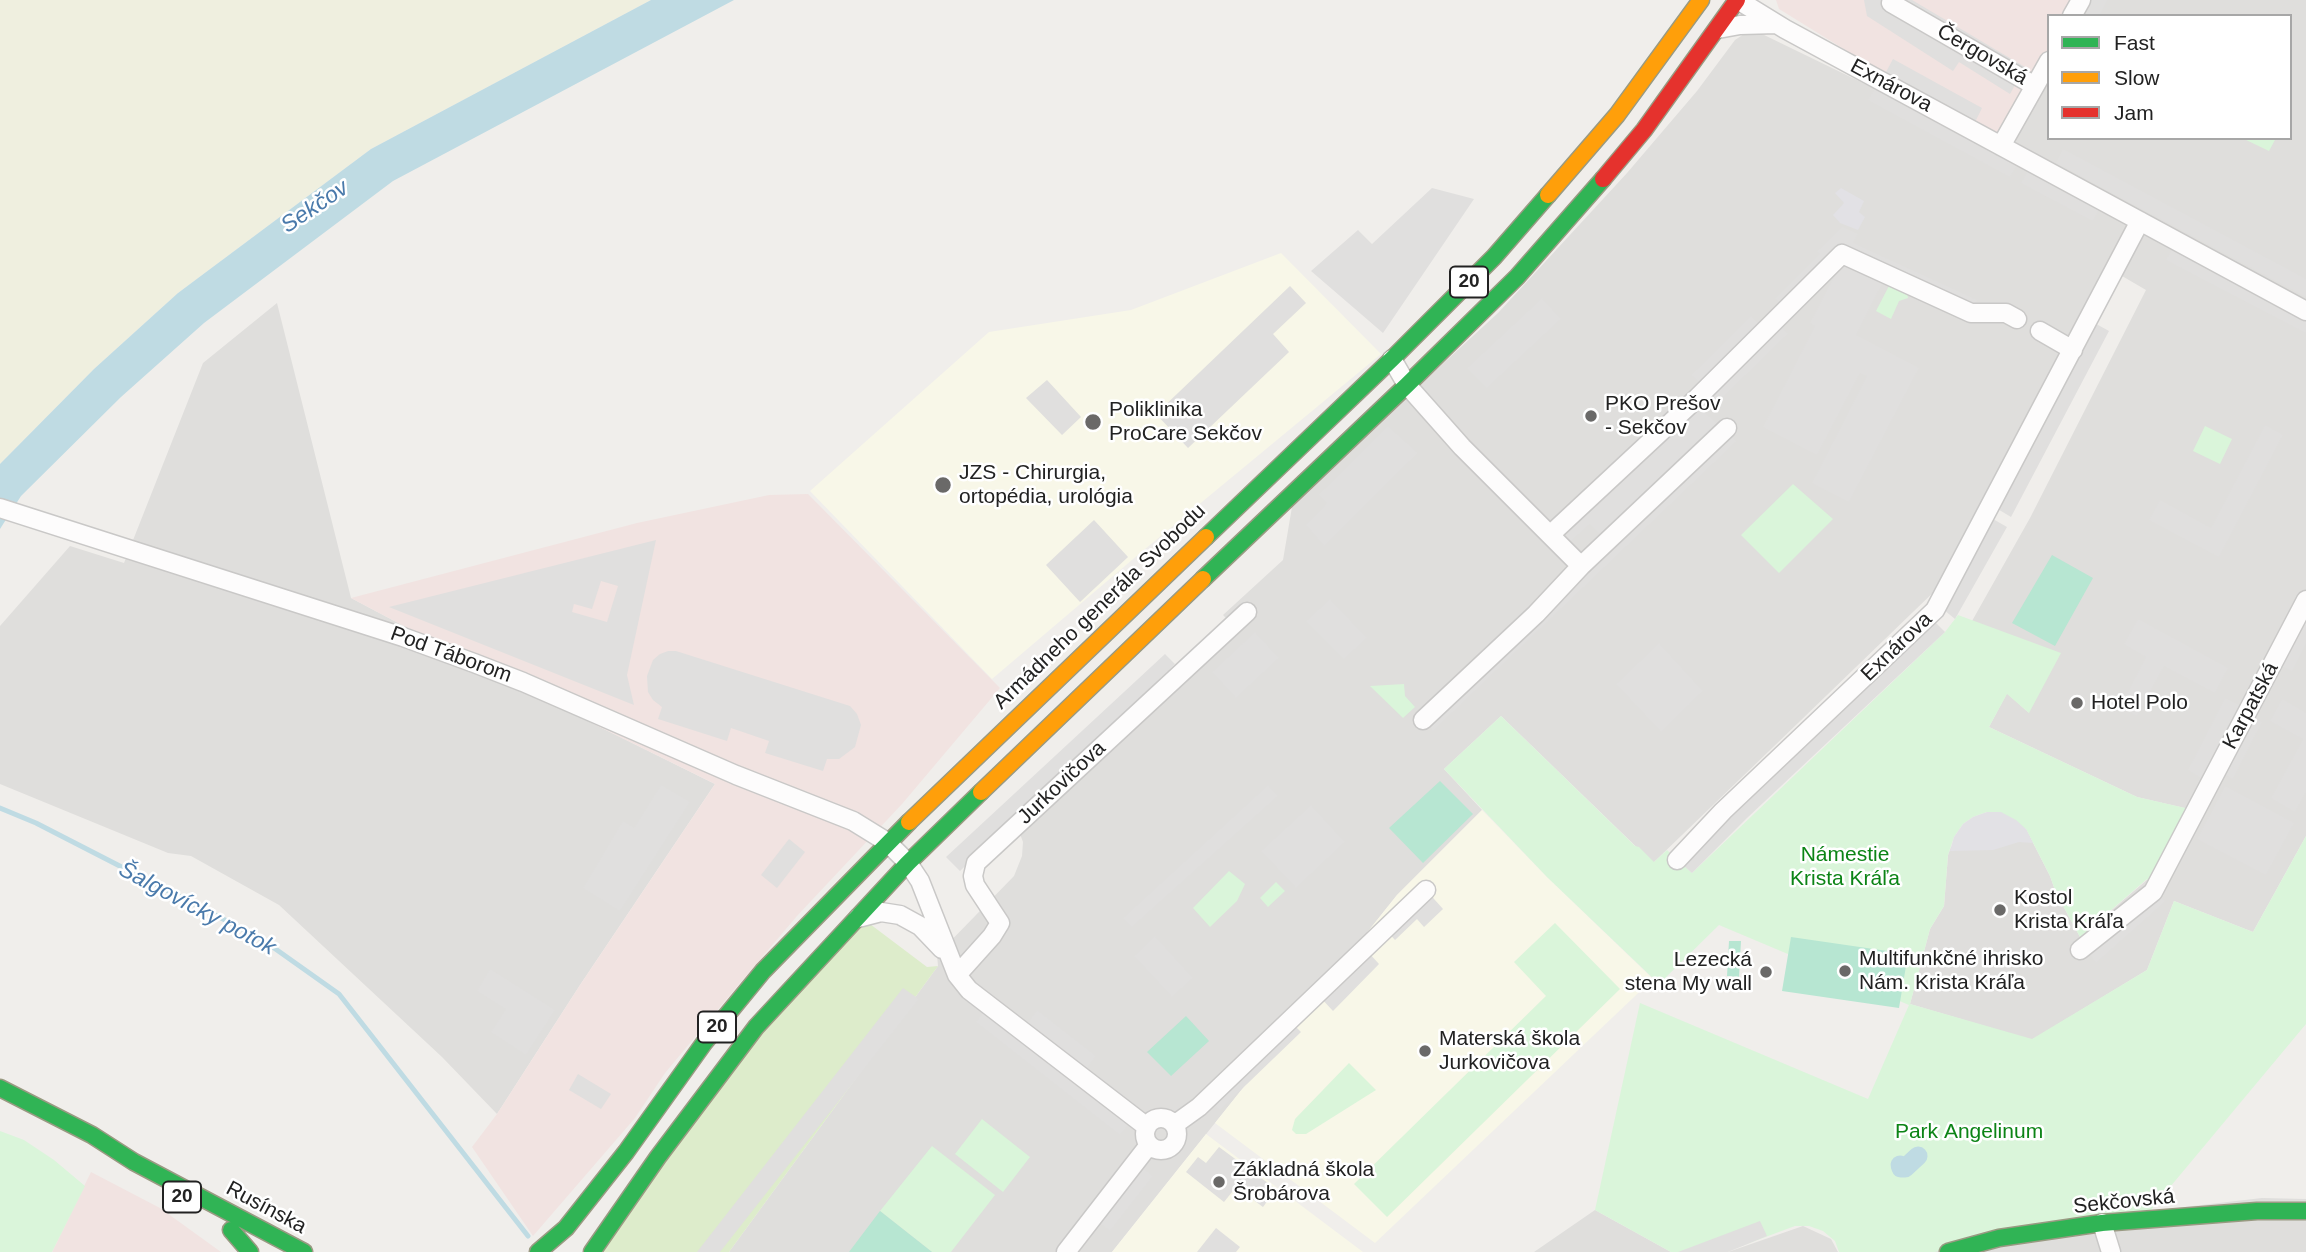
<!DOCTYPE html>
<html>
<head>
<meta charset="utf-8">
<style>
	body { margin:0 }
	#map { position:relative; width:2306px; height:1252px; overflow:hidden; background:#f0eeeb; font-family:Helvetica,sans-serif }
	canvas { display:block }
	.legend { position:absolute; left:2047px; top:14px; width:245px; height:126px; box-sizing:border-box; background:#fff; border:2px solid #a7a7a7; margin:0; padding:9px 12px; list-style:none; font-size:21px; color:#222 }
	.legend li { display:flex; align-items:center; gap:14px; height:35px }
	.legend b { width:35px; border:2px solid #a7a7a7 }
</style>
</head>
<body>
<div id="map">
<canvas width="2306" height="1252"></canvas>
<ul class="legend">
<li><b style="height:9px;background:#30b455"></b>Fast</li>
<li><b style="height:9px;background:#ff9f0a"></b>Slow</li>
<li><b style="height:9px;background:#e5322d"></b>Jam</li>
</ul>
</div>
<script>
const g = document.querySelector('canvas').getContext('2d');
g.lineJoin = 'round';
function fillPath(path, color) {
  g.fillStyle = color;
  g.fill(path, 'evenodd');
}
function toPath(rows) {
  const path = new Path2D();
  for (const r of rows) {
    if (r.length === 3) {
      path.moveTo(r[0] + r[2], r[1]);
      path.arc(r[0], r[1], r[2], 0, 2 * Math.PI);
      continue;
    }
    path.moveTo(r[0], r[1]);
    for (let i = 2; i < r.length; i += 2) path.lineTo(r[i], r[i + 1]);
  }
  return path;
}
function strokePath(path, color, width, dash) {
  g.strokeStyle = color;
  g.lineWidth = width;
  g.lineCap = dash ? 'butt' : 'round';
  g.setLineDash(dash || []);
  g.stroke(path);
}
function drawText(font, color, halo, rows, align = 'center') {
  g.font = font + ' Helvetica,sans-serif';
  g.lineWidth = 5;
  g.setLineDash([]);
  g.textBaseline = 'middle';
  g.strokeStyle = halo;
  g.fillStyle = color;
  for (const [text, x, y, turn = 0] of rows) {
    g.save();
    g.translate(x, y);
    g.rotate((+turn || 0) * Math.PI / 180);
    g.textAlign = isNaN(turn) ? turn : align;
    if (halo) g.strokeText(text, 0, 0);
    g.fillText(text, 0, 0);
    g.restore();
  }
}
fillPath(toPath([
	[2076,0,2306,0,2306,836,2253,932,2174,901,2147,970,2032,1040,1910,1004,1930,929,1944,906,1948,855,1951,847,2026,829,2050,876,2056,893,2080,937,2148,879,2152,886,2193,810,2137,797,1989,727,2007,693,2029,713,1972,621,2030,518,2146,290,2110,269,1942,584,1653,863,1501,716,1444,769,1482,810,1397,895,1112,1252,729,1252,938,966,937,955,1014,876,1022,856,1023,842,1017,826,1237,629,1223,615,1283,560,1293,501,1498,313,1627,173,1697,91,1735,40,1747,32,1760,33,2005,152,2049,58,2049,138,2290,138,2290,16,2069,16],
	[277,303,351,598,521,688,715,784,580,985,497,1114,442,1057,279,905,191,856,168,853,0,784,0,626,70,546,124,563,203,363],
	[2262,1198,2306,1199,2306,1252,1930,1252,2150,1211],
	[1595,1210,1671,1252,1534,1252],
	[1803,1226,1831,1239,1838,1252,1728,1252]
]), '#dfdedc');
fillPath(toPath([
	[1776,0,2076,0,2068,16,2049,16,2049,58,2001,146,1779,9],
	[808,494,1000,688,902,804,797,916,735,989,665,1073,635,1118,533,1236,472,1147,497,1114,580,985,715,784,521,688,351,598,637,523,769,495],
	[91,1172,160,1208,221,1252,52,1252]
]), '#f1e3e1');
fillPath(toPath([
	[1281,253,1381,354,1139,554,992,679,810,491,989,332,1131,310],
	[1482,810,1547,877,1653,979,1375,1243,1215,1123,1397,895],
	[1206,1134,1363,1252,1112,1252]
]), '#f8f7e8');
fillPath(toPath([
	[0,0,651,0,371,149,178,293,94,369,0,464]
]), '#efefdf');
fillPath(toPath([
	[862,918,927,967,938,966,729,1252,595,1252,799,981]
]), '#ddeccb');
fillPath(toPath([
	[2242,138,2276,138,2269,151],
	[1890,284,1907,292,1908,298,1899,301,1891,319,1876,311],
	[2205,426,2232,439,2220,464,2193,451],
	[1793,484,1833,519,1779,573,1741,535],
	[1958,615,2061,653,2029,713,2007,694,1989,727,2137,797,2194,810,2152,887,2147,879,2080,937,2056,893,2050,876,2026,829,1987,812,1973,817,1963,824,1954,837,1948,855,1944,906,1930,929,1910,1004,2032,1039,2147,970,2174,901,2253,932,2306,836,2306,1024,2150,1211,2001,1232,1935,1252,1839,1252,1835,1241,1823,1231,1809,1226,1795,1226,1725,1252,1671,1252,1595,1210,1640,1003,1868,1099,1909,1005,1719,925,1659,984,1547,877,1444,769,1501,716,1635,846,1639,847,1654,862,1667,850,1692,873,1945,632],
	[1404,684,1405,696,1415,707,1403,718,1370,686],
	[1229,871,1245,884,1237,901,1210,927,1193,908],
	[1276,882,1285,891,1268,907,1260,898],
	[1555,923,1620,989,1387,1217,1354,1184,1546,996,1514,962],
	[1349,1063,1376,1090,1306,1134,1296,1134,1292,1130,1295,1119],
	[982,1119,1030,1157,1003,1192,955,1154],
	[0,1131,24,1140,54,1160,85,1186,52,1252,0,1252],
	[932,1146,995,1195,951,1252,932,1252,880,1211]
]), '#daf5da');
fillPath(toPath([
	[2052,555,2093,578,2055,646,2012,623],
	[1440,781,1473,814,1423,863,1389,828],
	[1791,937,1908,954,1899,1008,1782,991],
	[1729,941,1741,941,1739,977,1727,976],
	[1186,1016,1209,1041,1171,1076,1147,1052],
	[880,1211,932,1252,849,1252]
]), '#b7e6d2');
fillPath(toPath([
	[1864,0,1912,0,2025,67,2010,94,1959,62,1953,71,1867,16],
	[2089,0,2107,0,2099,16,2081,16],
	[1893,59,1982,108,1975,122,1886,72],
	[1880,80,2022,157,2010,177,1868,100],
	[2063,149,2306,279,2306,297,2056,163],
	[2028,170,2100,208,2093,221,2021,183],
	[1432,188,1474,199,1383,333,1311,271,1358,230,1372,244],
	[1842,227,1858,234,1853,243,1977,300,1971,313,1842,254,1786,309,1775,299,1820,254,1817,251],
	[2173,247,2306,318,2306,333,2166,260],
	[1843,259,1884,280,1856,335,1919,368,1849,502,1812,483,1867,376,1860,373,1817,455,1763,427,1815,326,1810,323],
	[1290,286,1306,303,1273,334,1289,352,1188,448,1156,414],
	[1542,298,1561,319,1487,388,1467,368],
	[1751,316,1765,330,1775,320,1788,334,1711,409,1699,396,1706,389,1691,375],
	[2089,320,2109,331,2011,517,1991,505],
	[1047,380,1081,417,1062,435,1026,398],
	[1693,402,1737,441,1433,731,1423,720,1607,541,1590,524,1570,542,1557,528],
	[2265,425,2283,435,2219,557,2149,520,2160,500,2211,528],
	[1388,426,1418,453,1324,546,1306,525,1327,503,1318,495],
	[1986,515,2007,527,1955,619,1938,605],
	[1094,520,1128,557,1080,602,1046,565],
	[656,540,627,675,634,705,389,607],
	[601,581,618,586,607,622,572,612,574,604,592,609],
	[1330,599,1367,638,1344,659,1306,621],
	[1929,616,1945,632,1747,818,1692,873,1677,860],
	[2297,616,2306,621,2306,643,2292,671,2274,662],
	[2138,619,2228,668,2215,693,2164,666,2137,716,2120,707,2146,657,2124,644],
	[1255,632,1279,658,1236,698,1212,672],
	[1659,643,1703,691,1661,732,1616,684],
	[668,651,676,651,850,706,857,714,861,725,855,747,839,759,827,759,823,771,765,753,769,741,731,728,727,741,658,719,662,707,653,700,648,692,647,676,653,660,660,654],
	[1165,654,1175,664,960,871,946,857],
	[2225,698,2245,708,2206,781,2188,770],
	[2282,699,2306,713,2306,792,2295,812,2271,798,2303,739,2270,721],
	[2247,714,2262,722,2233,779,2217,770],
	[661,785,690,802,620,911,583,888,623,821,634,828],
	[1268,785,1278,796,1132,927,1123,918],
	[2225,786,2294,823,2266,875,2197,839],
	[1311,805,1345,842,1296,888,1261,851],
	[789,839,805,852,777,888,761,875],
	[1426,890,1443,909,1424,927,1417,919,1395,940,1385,929],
	[2151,893,2166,901,2096,963,2084,947],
	[1155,936,1193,978,1172,997,1134,956],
	[1368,952,1379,964,1333,1011,1321,998],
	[490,969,555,1010,526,1055,491,1032,506,1009,477,991],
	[903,988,919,999,720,1252,697,1252],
	[985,1010,1130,1123,1120,1135,976,1022],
	[1037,1010,1096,1056,1085,1071,1027,1024],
	[1291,1022,1301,1032,1220,1110,1211,1101],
	[578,1074,611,1094,601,1109,569,1090],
	[1219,1147,1276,1189,1263,1207,1236,1187,1224,1202,1186,1172,1198,1157,1206,1163],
	[1139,1165,1153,1176,1110,1231,1097,1221],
	[1760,1221,1767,1236,1728,1252,1678,1252],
	[1216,1228,1240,1247,1236,1252,1197,1252]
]), '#e0dfde');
fillPath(toPath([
	[1841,188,1864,201,1859,212,1865,217,1858,230,1840,223,1833,215,1844,203,1835,193],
	[1987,812,2001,812,2016,820,2026,829,2033,843,2019,842,1993,850,1950,851,1954,837,1963,824,1973,817]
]), '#e2e1e5');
fillPath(toPath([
	[651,0,734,0,393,181,204,323,121,397,21,496,0,529,0,464,94,369,178,293,371,149]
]), '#bfdbe3');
strokePath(toPath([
	[0,808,36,823,260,938,339,994,528,1236]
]), '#bfdbe3', 5);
strokePath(toPath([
	[1900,1165,1901,1168,1905,1168,1918,1156]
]), '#bfdbe3', 19);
const street = toPath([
	[1738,0,1785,29,2306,311],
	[1891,3,2035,86],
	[2072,16,2081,0],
	[1718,29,1740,25,1777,24],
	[2001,146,2049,61],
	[2040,331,2073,350],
	[1392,359,1407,385,1462,447,1581,566],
	[0,508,403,637,474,663,523,682,736,775,853,821,887,842,908,863,920,881,957,975,969,990,1147,1127],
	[1551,534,1696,399,1842,254,1971,313,2006,313,2017,319],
	[1423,720,1536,614,1581,566,1727,428],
	[1677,860,1723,811,1935,610,2140,221],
	[858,918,881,912,900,915,920,926,942,949],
	[2080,950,2153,892,2306,600],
	[957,975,992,936,1000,923,975,885,973,876,976,863,1247,612],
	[1161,1134,16],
	[1174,1125,1199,1107,1426,890],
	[2102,1223,2111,1252],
	[1066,1252,1149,1145]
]);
const fast = toPath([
	[1206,537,1392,359,1494,257,1548,195],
	[1203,579,1407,385,1517,277,1603,179],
	[0,1088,92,1135,134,1162,304,1252],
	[231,1230,250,1252],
	[538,1252,566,1228,626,1152,704,1043,763,971,909,822],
	[592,1252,658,1157,756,1027,908,863,981,792],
	[1948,1252,1999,1238,2102,1223,2257,1211,2306,1211]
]);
const slow = toPath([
	[1548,195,1617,115,1701,0],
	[981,792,1203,579],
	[909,822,1206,537]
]);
const jam = toPath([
	[1603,179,1644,130,1737,0]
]);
strokePath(street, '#c9c8c7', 21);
strokePath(fast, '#999a82', 19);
strokePath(slow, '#999a82', 19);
strokePath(jam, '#999a82', 19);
strokePath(street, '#fdfcfc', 18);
strokePath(fast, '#30b455', 16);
strokePath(slow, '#ff9f0a', 16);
strokePath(jam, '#e5322d', 16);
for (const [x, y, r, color] of [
	[1591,416,7,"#6a6968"],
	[1093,422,9,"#6a6968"],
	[943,485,9,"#6a6968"],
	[2077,703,7,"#6a6968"],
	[2000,910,7,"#6a6968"],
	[1845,971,7,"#6a6968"],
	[1766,972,7,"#6a6968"],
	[1425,1051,7,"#6a6968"],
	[1219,1182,7,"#6a6968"]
]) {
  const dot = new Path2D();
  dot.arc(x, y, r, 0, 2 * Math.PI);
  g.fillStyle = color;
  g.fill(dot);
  strokePath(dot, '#fff', 2.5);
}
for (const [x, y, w] of [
	[1469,282,38],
	[717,1027,38],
	[182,1197,38]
]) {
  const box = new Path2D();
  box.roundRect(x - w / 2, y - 15.5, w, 31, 5);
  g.fillStyle = '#fff';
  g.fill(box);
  strokePath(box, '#222', 2);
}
drawText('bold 19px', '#222', null, [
	["20",1469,282],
	["20",717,1027],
	["20",182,1197]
]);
drawText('21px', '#222', '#fff', [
	["Čergovská",1982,55,30],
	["Exnárova",1891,86,28],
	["Armádneho generála Svobodu",1100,607,-44],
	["Exnárova",1897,647,-44],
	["Pod Táborom",451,655,20],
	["Karpatská",2251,706,-62],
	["Jurkovičova",1062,783,-43],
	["Sekčovská",2124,1202,-6],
	["Rusínska",266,1208,28]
]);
drawText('21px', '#222', '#fff', [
	["PKO Prešov",1605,404],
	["- Sekčov",1605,428],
	["Poliklinika",1109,410],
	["ProCare Sekčov",1109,434],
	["JZS - Chirurgia,",959,473],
	["ortopédia, urológia",959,497],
	["Hotel Polo",2091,703],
	["Kostol",2014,898],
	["Krista Kráľa",2014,922],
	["Multifunkčné ihrisko",1859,959],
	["Nám. Krista Kráľa",1859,983],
	["Lezecká",1752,960,"right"],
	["stena My wall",1752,984,"right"],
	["Materská škola",1439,1039],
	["Jurkovičova",1439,1063],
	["Základná škola",1233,1170],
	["Šrobárova",1233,1194]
], 'left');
drawText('21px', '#0c8416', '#fff', [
	["Námestie",1845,855],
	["Krista Kráľa",1845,879],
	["Park Angelinum",1969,1132]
]);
drawText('italic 23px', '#4a7aab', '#fff', [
	["Sekčov",315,207,-34],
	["Šalgovícky potok",197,909,28]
]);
</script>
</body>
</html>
